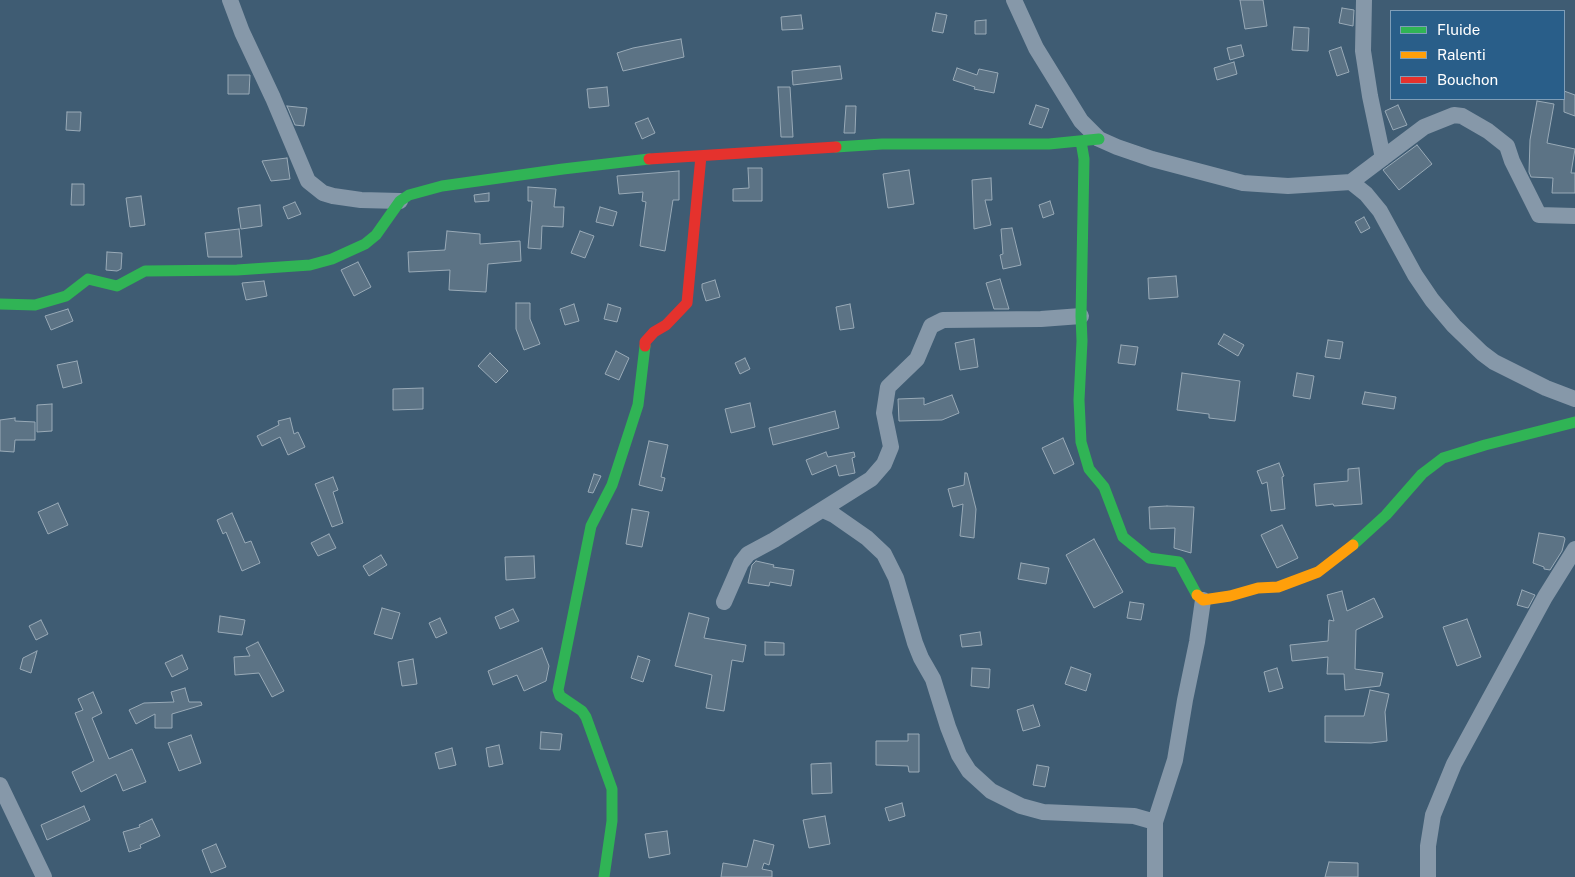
<!DOCTYPE html>
<html>
<head>
<meta charset="utf-8">
<style>
	body { margin:0 }
	#map { position:relative; width:1575px; height:877px; overflow:hidden; background:#3f5c73; font-family:"Public Sans",sans-serif }
	canvas { display:block }
	.legend { position:absolute; left:1390px; top:10px; width:175px; height:90px; box-sizing:border-box; background:#295e89; border:1px solid #7f9eb8; margin:0; padding:6px 9px; list-style:none; font-size:15px; color:#fff }
	.legend li { display:flex; align-items:center; gap:10px; height:25px }
	.legend b { width:25px; border:1px solid #7f9eb8 }
</style>
</head>
<body>
<div id="map">
<canvas width="1575" height="877"></canvas>
<ul class="legend">
<li><b style="height:6px;background:#30b455"></b>Fluide</li>
<li><b style="height:6px;background:#ff9f0a"></b>Ralenti</li>
<li><b style="height:6px;background:#e5322d"></b>Bouchon</li>
</ul>
</div>
<script>
const g = document.querySelector('canvas').getContext('2d');
g.lineJoin = 'round';
function fillPath(path, color) {
  g.fillStyle = color;
  g.fill(path, 'evenodd');
}
function toPath(rows) {
  const path = new Path2D();
  for (const r of rows) {
    path.moveTo(r[0], r[1]);
    for (let i = 2; i < r.length; i += 2) path.lineTo(r[i], r[i + 1]);
  }
  return path;
}
function strokePath(path, color, width, dash) {
  g.strokeStyle = color;
  g.lineWidth = width;
  g.lineCap = dash ? 'butt' : 'round';
  g.setLineDash(dash || []);
  g.stroke(path);
}
const building = toPath([
	[1240,0,1263,0,1267,26,1245,29,1240,0],
	[1342,8,1354,10,1353,26,1339,23,1342,8],
	[936,13,947,15,943,33,932,31,936,13],
	[801,15,803,29,782,30,781,17,801,15],
	[986,20,986,34,975,34,975,21,986,20],
	[1294,27,1309,28,1308,51,1292,50,1294,27],
	[681,39,684,57,623,71,617,53,633,48,681,39],
	[1241,45,1244,56,1230,60,1227,48,1241,45],
	[1341,47,1349,72,1337,76,1329,51,1341,47],
	[1234,62,1237,74,1217,80,1214,68,1234,62],
	[840,66,842,79,793,85,792,71,840,66],
	[957,68,977,75,979,69,998,73,994,93,974,89,975,87,953,80,957,68],
	[228,75,250,75,249,94,228,94,228,75],
	[607,87,609,106,589,108,587,89,607,87],
	[778,87,790,87,793,137,781,137,778,87],
	[1564,91,1575,95,1575,116,1564,112,1564,91],
	[1537,101,1554,104,1547,143,1575,149,1571,173,1575,173,1575,193,1552,193,1553,178,1531,177,1529,172,1530,140,1537,101],
	[1036,105,1049,109,1042,128,1029,124,1036,105],
	[1398,105,1407,125,1393,130,1385,111,1398,105],
	[287,106,307,108,304,126,295,125,287,106],
	[846,106,856,106,855,133,844,133,846,106],
	[67,112,81,112,80,131,66,130,67,112],
	[648,118,655,133,642,139,635,123,648,118],
	[1417,145,1432,164,1399,190,1383,170,1417,145],
	[287,158,290,179,271,181,262,161,287,158],
	[748,168,762,168,762,201,733,201,733,189,749,188,748,168],
	[909,170,914,204,888,208,883,174,909,170],
	[679,171,679,200,673,200,665,251,640,246,646,202,642,201,643,192,619,194,617,176,679,171],
	[991,178,992,200,985,200,991,225,974,229,972,180,991,178],
	[72,184,84,184,84,205,71,205,72,184],
	[528,187,556,189,554,207,564,207,563,227,542,226,541,249,528,248,532,201,528,201,528,187],
	[489,193,489,201,475,202,474,195,489,193],
	[141,196,145,225,130,227,126,198,141,196],
	[1050,201,1054,214,1043,218,1039,205,1050,201],
	[295,202,301,214,288,219,283,207,295,202],
	[260,205,262,226,241,229,238,208,260,205],
	[600,207,617,212,613,226,596,222,600,207],
	[1364,217,1370,228,1361,233,1355,222,1364,217],
	[1012,228,1021,265,1003,269,1000,255,1003,254,1001,229,1012,228],
	[239,229,242,257,208,257,205,233,239,229],
	[447,231,480,234,480,244,520,241,521,261,488,264,486,292,449,290,450,270,409,272,408,252,445,250,447,231],
	[580,231,594,236,585,258,571,253,580,231],
	[107,252,122,253,121,269,117,271,106,270,107,252],
	[358,262,371,287,354,296,341,270,358,262],
	[1176,276,1178,297,1149,299,1148,278,1176,276],
	[1000,279,1009,309,994,309,986,283,1000,279],
	[715,280,720,297,706,301,702,288,702,284,715,280],
	[264,281,267,296,246,300,242,283,264,281],
	[516,303,530,303,530,319,540,344,524,350,516,329,516,303],
	[574,304,579,321,565,325,560,309,574,304],
	[608,304,621,308,617,322,604,319,608,304],
	[850,304,854,328,840,330,836,307,850,304],
	[68,309,73,321,51,330,45,316,68,309],
	[1224,334,1244,345,1238,356,1218,344,1224,334],
	[974,339,978,367,960,370,955,343,974,339],
	[1328,340,1343,342,1340,359,1325,357,1328,340],
	[1121,345,1138,347,1135,365,1118,363,1121,345],
	[616,351,629,358,619,380,605,374,616,351],
	[490,353,508,371,496,383,478,366,490,353],
	[745,358,750,369,740,374,735,363,745,358],
	[77,361,82,383,63,388,57,365,77,361],
	[1182,373,1240,381,1235,421,1209,418,1209,414,1177,410,1182,373],
	[1297,373,1314,376,1310,399,1293,396,1297,373],
	[423,388,423,409,393,410,393,389,423,388],
	[1365,392,1396,397,1394,409,1362,404,1365,392],
	[952,395,959,413,942,420,899,421,898,399,924,398,924,405,952,395],
	[750,403,755,427,731,433,725,409,750,403],
	[52,404,52,431,37,432,37,405,52,404],
	[835,411,839,428,773,445,769,428,835,411],
	[15,418,15,421,35,422,35,440,15,440,14,452,0,451,0,420,15,418],
	[290,418,294,434,298,432,305,447,288,455,280,437,262,446,257,436,279,425,278,421,290,418],
	[1063,438,1074,464,1054,474,1042,448,1063,438],
	[649,441,668,445,661,477,665,478,662,491,639,485,649,441],
	[826,452,828,457,854,452,855,457,852,458,855,473,839,476,836,465,812,475,806,460,826,452],
	[1279,463,1284,476,1282,477,1285,509,1271,511,1267,482,1262,484,1257,471,1279,463],
	[1359,468,1362,504,1334,506,1333,504,1316,506,1314,484,1348,481,1348,469,1359,468],
	[965,473,967,473,976,509,974,538,960,536,963,504,953,507,948,489,964,485,965,473],
	[594,474,601,476,593,493,588,492,594,474],
	[333,477,338,490,333,492,343,523,332,527,315,484,333,477],
	[58,503,68,525,48,534,38,512,58,503],
	[1167,506,1194,507,1191,553,1174,548,1175,528,1150,529,1149,507,1167,506],
	[632,509,649,512,642,547,626,544,632,509],
	[232,513,245,543,251,541,260,563,242,571,226,532,223,534,217,520,232,513],
	[1282,525,1298,558,1277,568,1261,535,1282,525],
	[1539,533,1564,537,1565,539,1562,551,1550,570,1544,569,1544,567,1533,563,1539,533],
	[329,534,336,548,318,556,311,543,329,534],
	[1094,539,1123,592,1094,608,1066,555,1094,539],
	[381,555,387,565,369,576,363,566,381,555],
	[534,556,535,578,506,580,505,557,534,556],
	[756,561,774,565,773,567,794,570,791,586,770,582,769,586,748,583,752,565,756,561],
	[1021,563,1049,568,1046,584,1018,579,1021,563],
	[1522,590,1535,595,1528,608,1517,605,1522,590],
	[1342,591,1347,611,1374,598,1383,617,1356,630,1355,669,1383,673,1380,686,1345,690,1344,674,1327,674,1328,657,1292,661,1290,645,1328,641,1329,620,1334,621,1327,595,1342,591],
	[1130,602,1144,604,1141,620,1127,618,1130,602],
	[382,608,400,613,392,639,374,634,382,608],
	[513,609,519,621,500,629,495,617,513,609],
	[689,613,709,618,704,638,746,645,743,662,732,660,724,711,706,708,712,675,675,666,689,613],
	[220,616,245,620,242,635,218,632,220,616],
	[440,618,447,633,436,638,429,623,440,618],
	[1467,619,1481,657,1457,666,1443,627,1467,619],
	[41,620,48,634,36,640,29,626,41,620],
	[980,632,982,645,962,647,960,635,980,632],
	[258,642,284,691,272,697,259,673,235,675,234,657,250,656,246,648,258,642],
	[765,642,784,643,784,655,765,655,765,642],
	[542,648,549,666,546,681,524,691,517,675,493,685,488,671,542,648],
	[37,651,31,673,20,669,23,658,37,651],
	[182,655,188,669,172,677,165,663,182,655],
	[638,656,650,660,643,682,631,678,638,656],
	[413,659,417,684,402,686,398,662,413,659],
	[1071,667,1091,674,1086,691,1065,684,1071,667],
	[972,668,990,669,989,688,971,686,972,668],
	[1277,668,1283,688,1269,692,1264,672,1277,668],
	[185,688,189,702,201,702,202,705,172,714,172,728,155,728,155,714,136,724,129,710,144,703,174,702,171,692,185,688],
	[1370,690,1389,694,1385,712,1387,741,1371,743,1325,742,1325,716,1364,716,1370,690],
	[93,692,102,713,92,718,109,759,132,749,146,782,123,791,116,774,81,792,72,772,94,761,75,713,83,710,78,699,93,692],
	[1033,705,1040,726,1023,731,1017,710,1033,705],
	[541,732,562,734,560,750,540,749,541,732],
	[908,734,919,734,919,772,909,772,908,766,876,765,876,741,908,741,908,734],
	[191,735,201,763,179,771,168,743,191,735],
	[499,745,503,764,489,767,486,748,499,745],
	[452,748,456,765,439,769,435,753,452,748],
	[831,763,832,793,812,794,811,764,831,763],
	[1037,765,1049,767,1045,787,1033,785,1037,765],
	[902,803,905,816,889,821,885,808,902,803],
	[84,806,90,820,47,840,41,825,84,806],
	[825,816,830,844,809,848,803,820,825,816],
	[152,819,160,836,140,845,141,848,129,852,123,832,140,827,139,825,152,819],
	[667,831,670,854,649,858,645,834,667,831],
	[754,840,774,845,769,865,764,863,762,869,772,871,772,877,721,877,723,863,747,867,754,840],
	[216,844,226,867,211,873,202,850,216,844],
	[1329,862,1358,863,1358,877,1325,877,1329,862]
]);
fillPath(building, '#5c7385');
strokePath(building, '#99aab7', 1);
strokePath(toPath([
	[230,0,242,32,273,98,308,181,323,193,333,196,361,200,400,201],
	[1014,0,1036,48,1081,121,1099,139,1117,147,1152,159,1243,183,1288,186,1351,182,1424,127,1454,115,1462,116,1488,131,1507,146,1512,161,1539,215,1575,216],
	[1364,0,1363,51,1370,96,1383,158],
	[1351,182,1366,194,1380,211,1415,275,1432,300,1454,326,1482,353,1494,362,1546,388,1575,399],
	[823,510,834,515,867,538,884,554,896,578,915,643,921,658,933,679,948,727,959,755,969,771,991,791,1021,806,1043,812,1134,816,1155,822],
	[724,602,741,563,748,554,774,540,871,479,884,464,891,447,884,413,888,387,917,359,931,326,943,320,1041,319,1081,316],
	[0,785,44,877],
	[1155,877,1155,822,1175,760,1185,700,1197,642,1203,600],
	[1428,877,1428,846,1433,815,1454,764,1545,597,1575,549]
]), '#8698a9', 16);
strokePath(toPath([
	[1081,141,1084,159,1081,316,1082,341,1079,400,1081,442,1089,469,1104,487,1123,537,1149,558,1179,562,1197,595],
	[836,147,882,144,1049,144,1099,139],
	[0,304,35,305,66,296,88,279,117,286,145,271,237,270,310,265,332,259,365,244,376,235,400,201,409,195,442,186,563,169,649,159],
	[1353,545,1386,515,1422,474,1443,458,1485,445,1575,422],
	[604,877,612,821,612,789,586,717,582,711,560,696,558,690,591,526,612,485,638,405,645,346]
]), '#30b455', 11);
strokePath(toPath([
	[1197,595,1203,600,1230,596,1258,588,1278,587,1318,572,1353,545]
]), '#ff9f0a', 11);
strokePath(toPath([
	[649,159,836,147],
	[645,346,645,342,654,332,666,325,687,303,701,156]
]), '#e5322d', 11);
</script>
</body>
</html>
